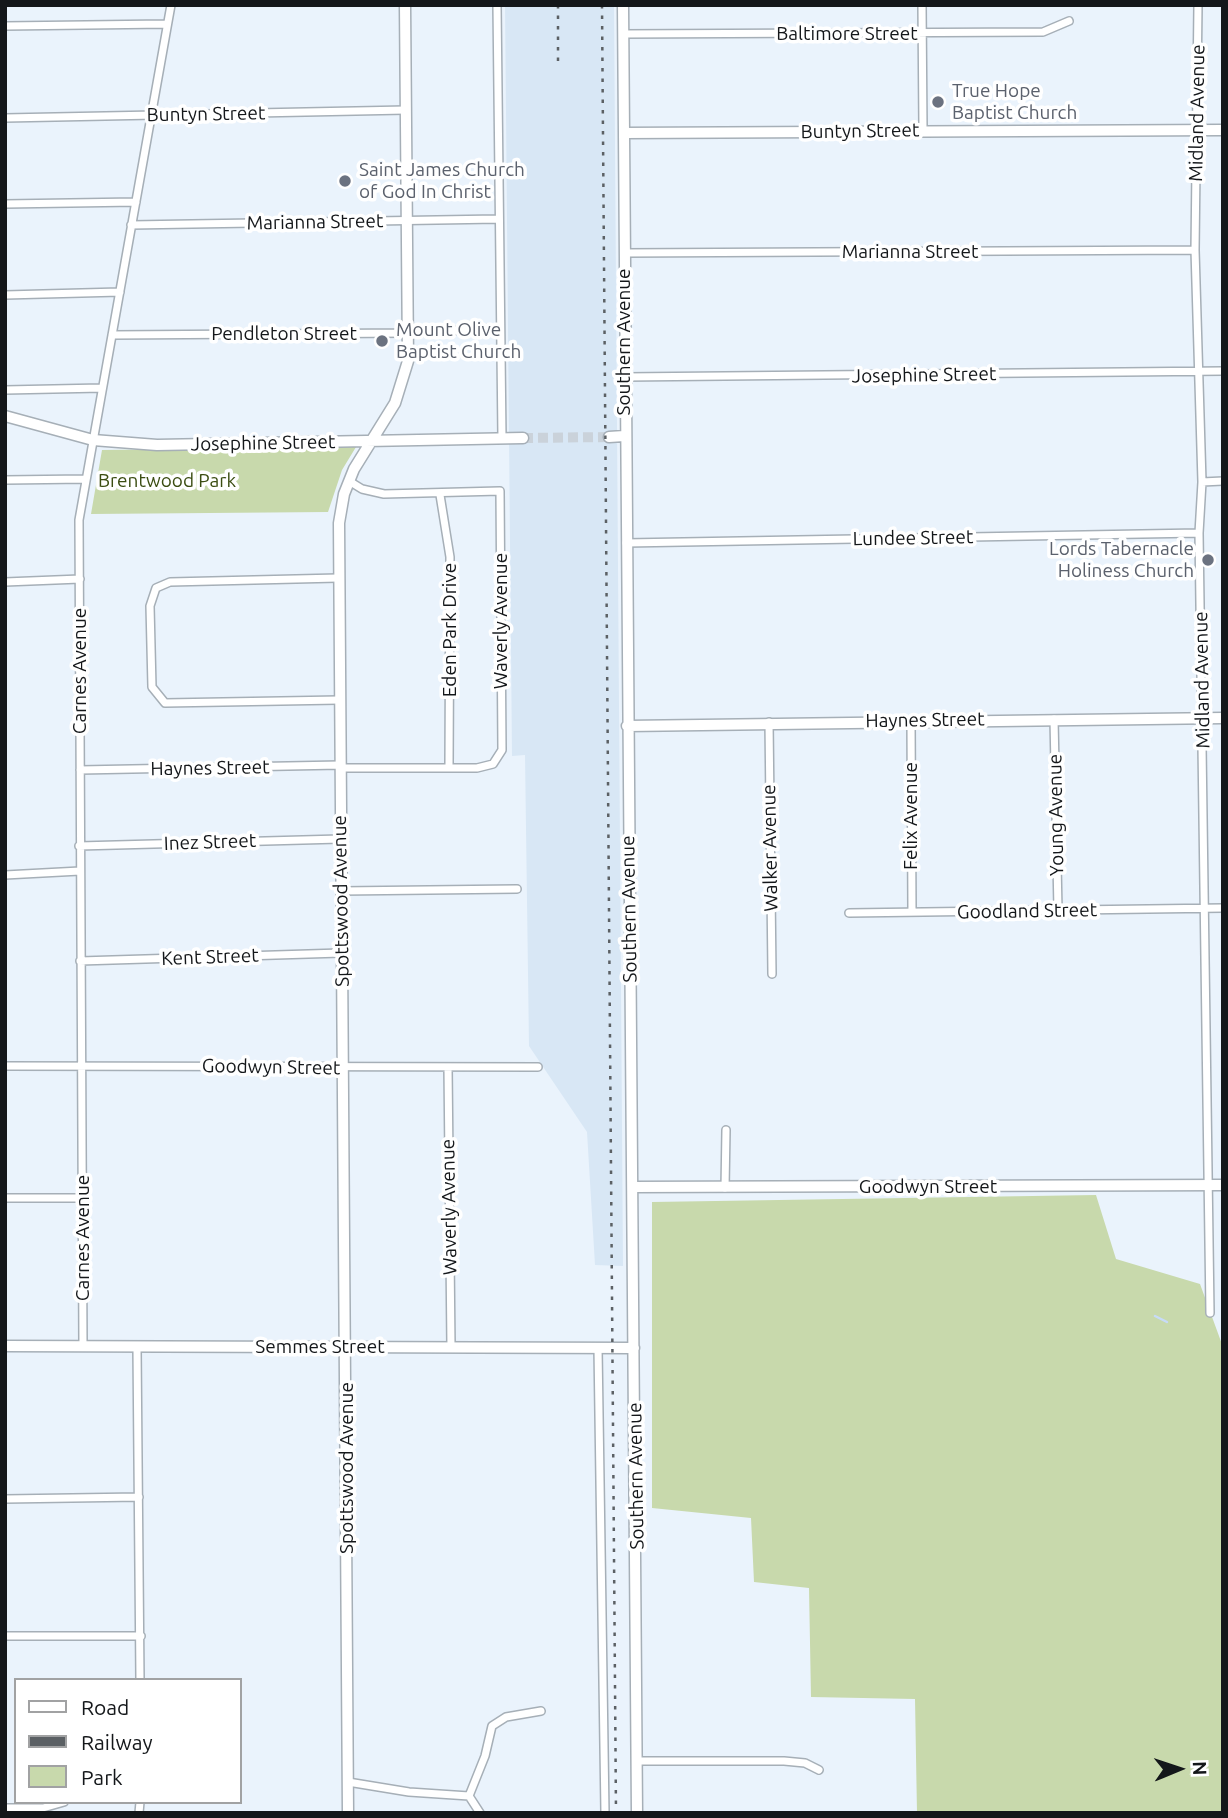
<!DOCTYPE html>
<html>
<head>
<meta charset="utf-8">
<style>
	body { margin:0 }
	#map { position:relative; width:1228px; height:1818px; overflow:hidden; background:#eaf3fc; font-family:Ubuntu,sans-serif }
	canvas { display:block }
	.frame { position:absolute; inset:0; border:7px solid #14171a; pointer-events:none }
	.legend { position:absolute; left:14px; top:1678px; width:228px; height:126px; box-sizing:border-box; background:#fff; border:2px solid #a1a2a3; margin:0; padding:9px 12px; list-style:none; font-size:21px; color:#14171a }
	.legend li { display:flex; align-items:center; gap:14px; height:35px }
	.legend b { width:35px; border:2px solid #a1a2a3 }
	.north { position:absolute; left:1144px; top:1734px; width:70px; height:70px; -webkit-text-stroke:5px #fff; paint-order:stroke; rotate:88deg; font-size:19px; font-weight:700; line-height:28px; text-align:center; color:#14171a }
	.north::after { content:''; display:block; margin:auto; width:24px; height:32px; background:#14171a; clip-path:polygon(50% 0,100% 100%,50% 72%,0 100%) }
</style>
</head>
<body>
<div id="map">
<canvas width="1228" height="1818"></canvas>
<div class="frame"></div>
<ul class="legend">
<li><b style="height:9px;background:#fff"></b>Road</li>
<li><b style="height:9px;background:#5b6064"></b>Railway</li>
<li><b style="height:19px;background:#c8d9ac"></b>Park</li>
</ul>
<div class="north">N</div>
</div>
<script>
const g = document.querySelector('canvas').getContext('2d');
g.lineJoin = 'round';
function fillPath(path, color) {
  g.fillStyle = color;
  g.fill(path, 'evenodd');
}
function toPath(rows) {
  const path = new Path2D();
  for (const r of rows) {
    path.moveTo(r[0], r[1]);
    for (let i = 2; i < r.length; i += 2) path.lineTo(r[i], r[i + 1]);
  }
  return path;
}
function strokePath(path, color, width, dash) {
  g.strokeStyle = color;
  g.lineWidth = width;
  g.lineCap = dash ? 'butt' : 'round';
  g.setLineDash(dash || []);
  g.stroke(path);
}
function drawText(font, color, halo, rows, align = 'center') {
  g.font = font + ' Ubuntu,sans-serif';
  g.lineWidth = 7;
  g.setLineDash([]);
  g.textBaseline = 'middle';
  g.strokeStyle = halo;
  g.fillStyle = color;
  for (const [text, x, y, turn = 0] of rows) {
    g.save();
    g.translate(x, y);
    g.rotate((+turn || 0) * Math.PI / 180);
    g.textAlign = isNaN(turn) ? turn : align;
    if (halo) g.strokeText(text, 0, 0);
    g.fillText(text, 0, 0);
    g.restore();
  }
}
fillPath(toPath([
	[505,5,614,5,623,1266,595,1265,587,1132,529,1046,525,755,512,756]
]), '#d8e7f5');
fillPath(toPath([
	[356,447,342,470,328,512,91,514,102,450],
	[1096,1195,1116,1259,1200,1284,1223,1347,1223,1813,917,1813,915,1699,811,1697,809,1588,754,1582,751,1518,652,1508,652,1202]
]), '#c8d9ac');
strokePath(toPath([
	[1155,1316,1167,1322]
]), '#c7dbf8', 2.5);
strokePath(toPath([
	[523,438,609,437]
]), '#cad2da', 10, [10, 5]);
const street = toPath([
	[497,5,502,438],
	[922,5,923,130],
	[1198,5,1195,250,1202,482,1199,533,1210,1313],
	[5,26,167,24],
	[623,34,1043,32,1069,21],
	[5,118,406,110],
	[5,204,136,202],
	[131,225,498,219],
	[625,253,1195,250],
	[5,295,120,292],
	[112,335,409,333,499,328],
	[625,377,1223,371],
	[5,390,102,388],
	[5,480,86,479],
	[1202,482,1223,481],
	[440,495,450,557,449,766],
	[626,543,1199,533],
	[338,578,170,582,156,588,150,606,152,687,165,703,339,700],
	[5,582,80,579],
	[1054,719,1058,910],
	[911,720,912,912],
	[769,722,772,974],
	[340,768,477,768,493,764,502,750,500,491,384,494,362,489,349,481],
	[80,770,340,765],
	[79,846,340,839],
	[5,875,80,871],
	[341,891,517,889],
	[849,913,1223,908],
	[80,961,341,953],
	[5,1066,538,1067],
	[448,1067,451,1347],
	[725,1188,726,1130],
	[5,1198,82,1198],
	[83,1346,79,520,171,5],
	[137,1348,140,1680],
	[598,1348,605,1813],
	[5,1499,139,1497],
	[5,1636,141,1636],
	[637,1761,784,1761,805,1763,819,1770],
	[348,1782,409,1792,469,1796,480,1813],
	[469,1796,485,1756,492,1726,506,1717,541,1711],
	[5,1808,43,1808,64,1802],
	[139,1813,140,1802]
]);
const secondary = toPath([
	[623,5,637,1813],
	[624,133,1223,130],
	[5,416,93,440,157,445,523,438],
	[609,437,624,436],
	[627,726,1223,718],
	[633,1187,1223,1185],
	[5,1346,634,1348],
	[348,1813,339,523,344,494,354,469,395,403,408,361,405,5]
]);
strokePath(street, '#a6afb7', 10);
strokePath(secondary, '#a6afb7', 13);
strokePath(street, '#fff', 7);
strokePath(secondary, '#fff', 10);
strokePath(toPath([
	[558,5,558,62],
	[602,5,616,1813]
]), '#5b6064', 2.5, [3.5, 7]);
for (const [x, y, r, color] of [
	[938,102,7,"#6b7280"],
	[345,181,7,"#6b7280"],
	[382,341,7,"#6b7280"],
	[1208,560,7,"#6b7280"]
]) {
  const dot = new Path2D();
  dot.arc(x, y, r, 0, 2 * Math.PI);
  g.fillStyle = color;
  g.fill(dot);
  strokePath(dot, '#fff', 2.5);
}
drawText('19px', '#14171a', '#fff', [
	["Baltimore Street",847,34],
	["Midland Avenue",1197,113,-89],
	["Buntyn Street",206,114,-1],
	["Buntyn Street",860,131,-1],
	["Marianna Street",315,222,-1],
	["Marianna Street",910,252],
	["Pendleton Street",284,334],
	["Southern Avenue",624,342,-90],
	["Josephine Street",924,375,-1],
	["Josephine Street",263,443,-1],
	["Lundee Street",913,538,-1],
	["Waverly Avenue",501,621,-90],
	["Eden Park Drive",450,630,-90],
	["Carnes Avenue",80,671,-90],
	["Midland Avenue",1202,680,-91],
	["Haynes Street",925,720,-1],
	["Haynes Street",210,768,-1],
	["Young Avenue",1056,815,-91],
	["Felix Avenue",911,816,-90],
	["Inez Street",210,842,-2],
	["Walker Avenue",770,848,-91],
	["Spottswood Avenue",341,901,-91],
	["Southern Avenue",629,909,-91],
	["Goodland Street",1027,911,-1],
	["Kent Street",210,957,-2],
	["Goodwyn Street",271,1067,1],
	["Goodwyn Street",928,1187],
	["Waverly Avenue",449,1207,-91],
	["Carnes Avenue",83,1238,-90],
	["Semmes Street",320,1347],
	["Spottswood Avenue",347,1468,-90],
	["Southern Avenue",636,1476,-91]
]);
drawText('19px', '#5b616d', '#fff', [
	["True Hope",952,91],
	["Baptist Church",952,113],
	["Saint James Church",359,170],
	["of God In Christ",359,192],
	["Mount Olive",396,330],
	["Baptist Church",396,352],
	["Lords Tabernacle",1194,549,"right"],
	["Holiness Church",1194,571,"right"]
], 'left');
drawText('19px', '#3b4d12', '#fff', [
	["Brentwood Park",167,481]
]);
</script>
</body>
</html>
